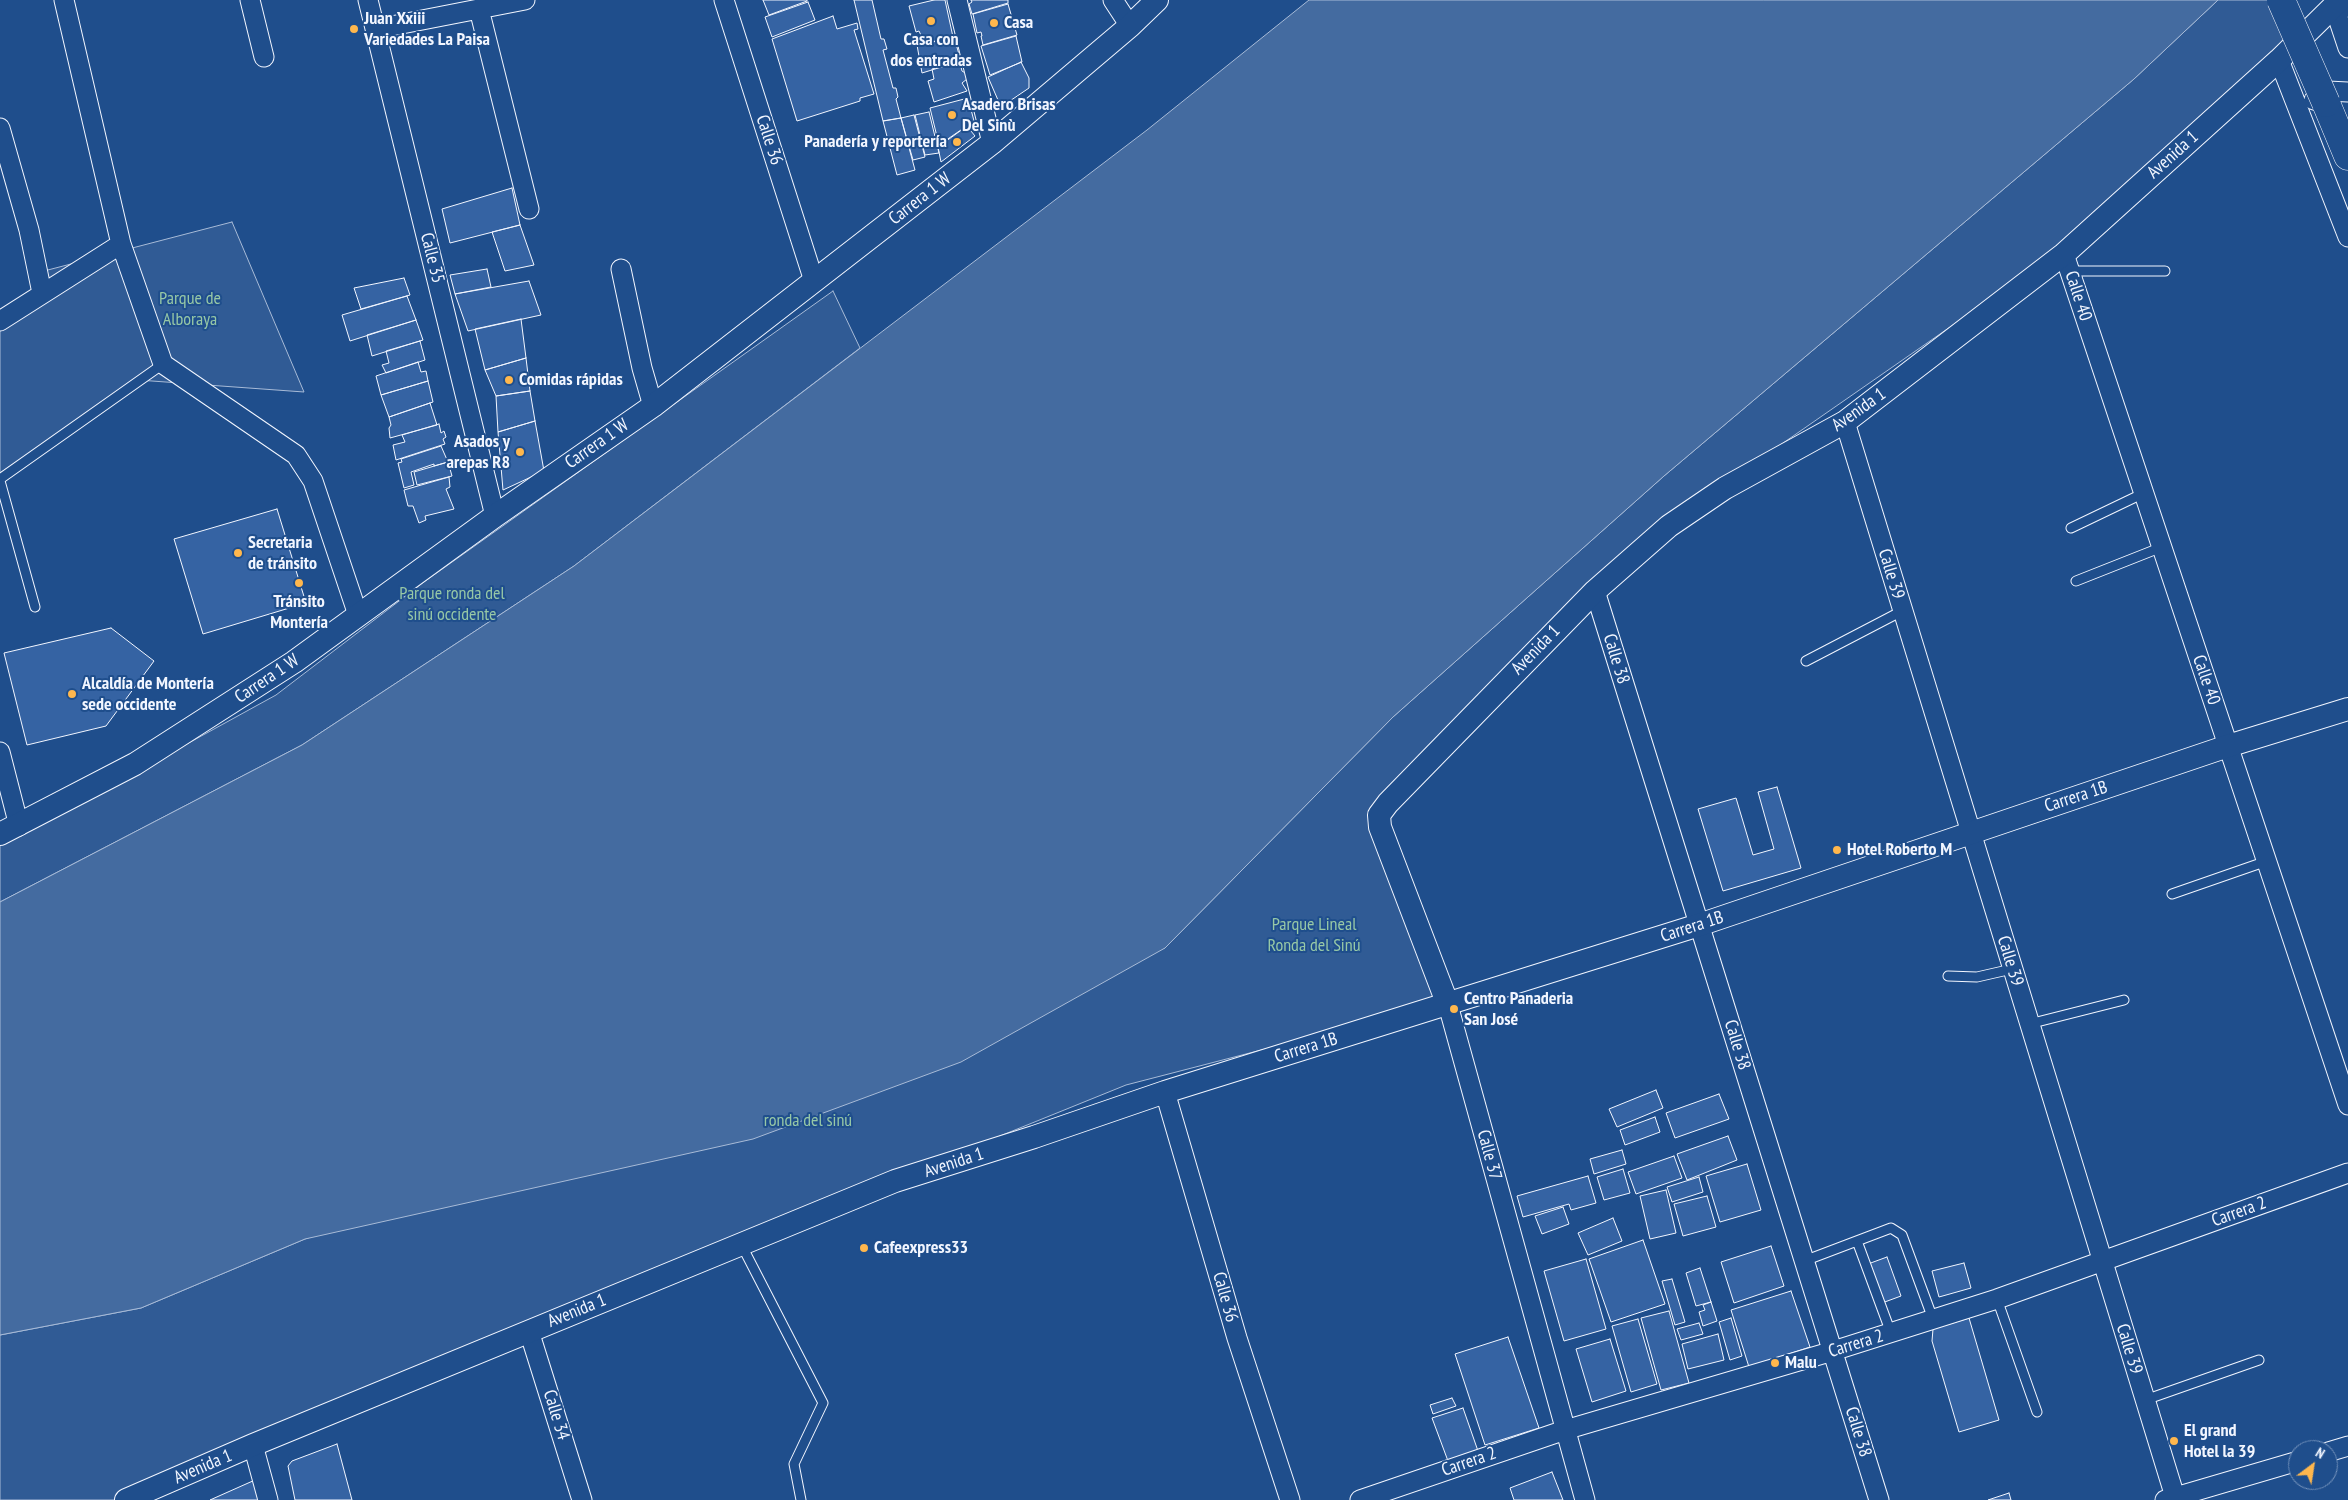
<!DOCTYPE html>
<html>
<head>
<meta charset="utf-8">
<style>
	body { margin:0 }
	#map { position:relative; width:2348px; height:1500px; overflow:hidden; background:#1f4e8c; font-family:"PT Sans Narrow",sans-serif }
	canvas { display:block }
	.north { position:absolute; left:2288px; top:1440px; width:50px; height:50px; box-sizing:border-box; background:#1f4e8c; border:1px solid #7391ba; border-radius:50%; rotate:31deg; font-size:14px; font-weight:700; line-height:20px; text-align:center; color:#f2f6ff }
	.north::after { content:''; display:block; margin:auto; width:18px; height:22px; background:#ffb74d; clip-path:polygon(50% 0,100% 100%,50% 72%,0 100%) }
</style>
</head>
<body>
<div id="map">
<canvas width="2348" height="1500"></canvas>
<div class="north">N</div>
</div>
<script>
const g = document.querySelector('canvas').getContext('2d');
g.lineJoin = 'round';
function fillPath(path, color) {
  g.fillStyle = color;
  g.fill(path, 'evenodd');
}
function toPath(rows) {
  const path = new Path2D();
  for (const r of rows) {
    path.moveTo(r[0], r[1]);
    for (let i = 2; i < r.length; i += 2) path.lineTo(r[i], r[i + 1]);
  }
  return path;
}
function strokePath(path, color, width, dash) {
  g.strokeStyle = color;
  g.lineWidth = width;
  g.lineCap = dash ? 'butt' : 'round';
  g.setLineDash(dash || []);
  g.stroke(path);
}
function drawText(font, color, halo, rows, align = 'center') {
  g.font = font + ' "PT Sans Narrow",sans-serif';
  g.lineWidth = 4;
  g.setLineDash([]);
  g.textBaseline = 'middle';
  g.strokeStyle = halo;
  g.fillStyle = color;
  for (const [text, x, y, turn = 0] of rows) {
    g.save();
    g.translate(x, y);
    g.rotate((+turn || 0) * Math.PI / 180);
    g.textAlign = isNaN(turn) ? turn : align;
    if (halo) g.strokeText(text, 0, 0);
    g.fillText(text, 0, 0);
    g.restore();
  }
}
const built = toPath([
	[2218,0,2279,0,2291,33,2058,252,1691,507,1376,811,1443,1003,1126,1085,528,1327,120,1500,0,1500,0,1335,141,1308,305,1239,1165,948,1393,717,1664,476,2134,79,2218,0],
	[232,222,304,392,138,380,0,473,0,324,36,293,44,271,232,222],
	[833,291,860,348,574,566,302,745,0,902,0,843,21,835,276,695,424,582,833,291]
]);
fillPath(built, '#305b95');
strokePath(built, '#a8bbd7', 1);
const water = toPath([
	[1309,0,2218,0,2134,79,1664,476,1393,717,1165,948,961,1062,753,1139,305,1239,141,1308,0,1335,0,902,302,745,574,566,1147,130,1309,0]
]);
fillPath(water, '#446ba0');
strokePath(water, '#a8bbd7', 1);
const building = toPath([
	[763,0,807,0,807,1,769,15,763,0],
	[854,0,872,0,881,39,884,39,887,49,883,50,893,88,896,88,898,97,896,99,901,118,883,121,854,0],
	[934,0,945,0,953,37,925,44,919,31,916,32,909,6,934,0],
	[971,0,1008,0,1008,3,972,14,969,4,972,2,971,0],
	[808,2,815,20,772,37,765,17,808,2],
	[1008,4,1017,35,983,45,981,36,982,36,981,32,977,33,973,14,1008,4],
	[833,16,837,29,857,23,858,29,854,30,874,94,860,98,860,101,797,121,772,39,833,16],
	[1016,36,1022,62,990,75,981,46,1016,36],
	[954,37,961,61,922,73,917,45,954,37],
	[960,62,964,65,961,67,962,71,967,74,967,79,962,83,967,91,934,102,928,81,934,79,932,69,960,62],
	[1021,62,1029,78,1029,88,1001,107,988,77,1021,62],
	[968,98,974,121,939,145,930,108,968,98],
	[929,112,939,153,925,155,915,115,929,112],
	[914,115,925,157,913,160,901,118,914,115],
	[901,118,915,170,897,175,883,121,901,118],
	[967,126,975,136,941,162,938,147,967,126],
	[512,188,520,225,450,243,442,209,512,188],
	[520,225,534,265,505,271,492,232,520,225],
	[487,269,491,287,455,294,450,275,487,269],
	[404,278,410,295,361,309,354,288,404,278],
	[529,281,541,315,468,331,455,294,529,281],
	[407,296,416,320,350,341,342,315,407,296],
	[521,319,526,358,485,370,475,329,521,319],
	[416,320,423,340,372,356,367,335,416,320],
	[420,341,425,360,386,373,382,365,389,363,386,351,420,341],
	[526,358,530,391,496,396,485,370,526,358],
	[418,362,421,372,426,371,428,381,381,395,376,376,418,362],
	[428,381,433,402,389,417,381,395,428,381],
	[530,391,535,421,498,432,496,396,530,391],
	[430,403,437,425,390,438,389,428,391,425,389,417,430,403],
	[535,421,544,471,503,490,498,432,535,421],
	[439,424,441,433,444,431,446,437,443,439,445,444,396,460,393,445,405,442,402,435,439,424],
	[441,446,448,462,434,466,434,464,411,472,414,485,404,488,398,463,402,462,401,459,441,446],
	[448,462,452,476,417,485,414,472,448,462],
	[449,477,450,487,446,489,454,509,425,516,426,520,419,523,413,506,408,506,404,490,449,477],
	[277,509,306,603,203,634,174,539,277,509],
	[111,628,154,661,106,726,27,745,4,653,111,628],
	[1777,787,1801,868,1723,891,1698,809,1736,798,1753,855,1774,849,1758,792,1777,787],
	[1656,1090,1663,1108,1617,1127,1609,1109,1656,1090],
	[1719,1094,1729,1119,1675,1138,1666,1113,1719,1094],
	[1655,1117,1660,1132,1625,1145,1620,1130,1655,1117],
	[1728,1136,1737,1160,1687,1180,1677,1154,1728,1136],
	[1622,1150,1626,1164,1594,1174,1590,1159,1622,1150],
	[1674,1156,1682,1178,1636,1194,1628,1172,1674,1156],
	[1747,1164,1761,1210,1720,1222,1706,1176,1747,1164],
	[1623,1169,1630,1193,1604,1200,1597,1177,1623,1169],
	[1588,1176,1596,1203,1571,1210,1569,1204,1523,1217,1517,1196,1588,1176],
	[1699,1177,1703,1192,1672,1202,1667,1187,1699,1177],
	[1666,1190,1676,1233,1650,1239,1640,1196,1666,1190],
	[1707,1196,1716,1227,1683,1236,1674,1204,1707,1196],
	[1563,1207,1569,1224,1542,1234,1535,1216,1563,1207],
	[1613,1218,1622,1241,1588,1255,1578,1233,1613,1218],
	[1643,1240,1665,1304,1611,1322,1589,1259,1643,1240],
	[1771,1246,1784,1286,1734,1303,1721,1262,1771,1246],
	[1887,1257,1901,1296,1882,1303,1868,1264,1887,1257],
	[1586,1259,1606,1329,1564,1341,1544,1271,1586,1259],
	[1964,1263,1971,1288,1939,1297,1932,1271,1964,1263],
	[1700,1268,1711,1302,1696,1306,1686,1273,1700,1268],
	[1672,1279,1685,1322,1675,1325,1662,1281,1672,1279],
	[1791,1291,1810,1347,1749,1367,1731,1310,1791,1291],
	[1711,1302,1717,1321,1703,1326,1699,1312,1705,1310,1703,1305,1711,1302],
	[1669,1311,1689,1383,1661,1390,1641,1318,1669,1311],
	[1731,1318,1742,1356,1730,1360,1719,1322,1731,1318],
	[1969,1318,1999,1420,1959,1432,1932,1341,1933,1329,1969,1318],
	[1638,1319,1657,1384,1631,1392,1612,1326,1638,1319],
	[1699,1323,1703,1334,1681,1340,1677,1329,1699,1323],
	[1718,1334,1724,1360,1688,1369,1682,1344,1718,1334],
	[1508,1337,1539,1428,1485,1445,1455,1354,1508,1337],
	[1610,1339,1626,1391,1592,1402,1576,1349,1610,1339],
	[1452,1398,1456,1406,1433,1414,1430,1405,1452,1398],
	[1463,1408,1478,1451,1448,1461,1432,1418,1463,1408],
	[337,1444,352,1500,295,1500,288,1466,292,1461,337,1444],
	[1552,1472,1563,1500,1514,1500,1510,1488,1552,1472],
	[255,1480,260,1500,210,1500,255,1480],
	[2009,1493,2011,1500,1988,1500,2009,1493]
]);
fillPath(building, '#3563a3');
strokePath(building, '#f2f6ff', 1);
const service = toPath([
	[2070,271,2165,271],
	[0,479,163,364],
	[0,481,35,607],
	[2071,528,2144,493],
	[2076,581,2162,547],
	[1806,661,1902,611],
	[2172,894,2267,861],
	[1948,976,1977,977,2012,969],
	[2029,1024,2124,1000],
	[1857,1241,1891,1333],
	[741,1244,823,1403,794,1464,801,1500],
	[1804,1261,1891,1228,1902,1235,1933,1319],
	[1997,1299,2037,1412],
	[2145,1400,2259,1360]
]);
const minor = toPath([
	[64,0,121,244,163,364,296,455,313,481,358,615],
	[250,0,264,57],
	[368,0,495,516],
	[724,0,814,281],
	[957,0,992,143],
	[1113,0,1130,26],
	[2341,0,2338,18,2348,48],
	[479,9,529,209],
	[376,29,525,0],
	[2279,60,2348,237],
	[2314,100,2328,91,2348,92],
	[0,128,29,230,42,293],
	[2064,254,2348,1105],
	[621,269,642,368,653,406],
	[0,321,121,244],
	[1845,422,2176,1500],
	[1595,591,1879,1500],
	[0,752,19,826],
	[1448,1005,1585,1500],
	[1165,1092,1237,1338,1290,1500],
	[529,1331,582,1500],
	[253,1445,268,1500],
	[2328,1452,2348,1446],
	[1360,1500,1565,1430,1833,1351,1997,1299,2348,1173],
	[2165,1500,2298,1461]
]);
const tertiary = toPath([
	[0,834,135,764,294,662,495,516,653,406,992,143,1130,26,1157,0],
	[1448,1005,1380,827,1379,815,1388,803,1595,591,1669,526,1725,488,1845,422,2064,254,2279,60,2340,0],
	[126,1500,253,1445,895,1181,1034,1137,1165,1092,1699,925,2228,746,2348,709]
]);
const primary = toPath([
	[2326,103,2348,156]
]);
strokePath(service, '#f2f6ff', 11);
strokePath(minor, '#f2f6ff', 21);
strokePath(tertiary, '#f2f6ff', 24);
strokePath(primary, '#f2f6ff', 29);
strokePath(service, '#1f4e8c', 9);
strokePath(minor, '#1f4e8c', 19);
strokePath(tertiary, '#1f4e8c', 22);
strokePath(primary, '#1f4e8c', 28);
const primaryBridge = toPath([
	[2281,0,2326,103]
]);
strokePath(primaryBridge, '#f2f6ff', 29, []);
strokePath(primaryBridge, '#1f4e8c', 28);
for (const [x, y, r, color] of [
	[931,21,5,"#ffb74d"],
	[994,23,5,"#ffb74d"],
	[354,29,5,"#ffb74d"],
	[952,115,5,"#ffb74d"],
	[957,142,5,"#ffb74d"],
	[509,380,5,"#ffb74d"],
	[520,452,5,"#ffb74d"],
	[238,553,5,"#ffb74d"],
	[299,583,5,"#ffb74d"],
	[72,694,5,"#ffb74d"],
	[1837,850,5,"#ffb74d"],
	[1454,1009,5,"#ffb74d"],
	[864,1248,5,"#ffb74d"],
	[1775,1363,5,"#ffb74d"],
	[2174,1441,5,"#ffb74d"]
]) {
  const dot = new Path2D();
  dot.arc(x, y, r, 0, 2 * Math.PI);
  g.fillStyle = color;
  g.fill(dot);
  strokePath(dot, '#1f4e8c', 2);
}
drawText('bold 18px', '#f2f6ff', '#1f4e8c', [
	["Juan Xxiii",364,19],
	["Variedades La Paisa",364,40],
	["Casa",1004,23],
	["Casa con",931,40,"center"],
	["dos entradas",931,61,"center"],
	["Asadero Brisas",962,105],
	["Del Sinù",962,126],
	["Panadería y reportería",947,142,"right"],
	["Comidas rápidas",519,380],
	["Asados y",510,442,"right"],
	["arepas R8",510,463,"right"],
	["Secretaria",248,543],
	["de tránsito",248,564],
	["Tránsito",299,602,"center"],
	["Montería",299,623,"center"],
	["Alcaldía de Montería",82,684],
	["sede occidente",82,705],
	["Hotel Roberto M",1847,850],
	["Centro Panaderia",1464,999],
	["San José",1464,1020],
	["Cafeexpress33",874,1248],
	["Malu",1785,1363],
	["El grand",2184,1431],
	["Hotel la 39",2184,1452]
], 'left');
drawText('18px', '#f2f6ff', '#1f4e8c', [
	["Calle 36",769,140,72],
	["Avenida 1",2173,155,-42],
	["Carrera 1 W",920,199,-38],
	["Calle 35",432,258,76],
	["Calle 40",2078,296,72],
	["Avenida 1",1859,410,-35],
	["Carrera 1 W",597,444,-35],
	["Calle 39",1891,574,73],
	["Avenida 1",1536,650,-46],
	["Calle 38",1616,659,73],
	["Carrera 1 W",267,679,-34],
	["Calle 40",2206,680,71],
	["Carrera 1B",2076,797,-18],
	["Carrera 1B",1692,927,-18],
	["Calle 39",2010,961,73],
	["Calle 38",1737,1045,73],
	["Carrera 1B",1306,1048,-17],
	["Calle 37",1489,1155,75],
	["Avenida 1",954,1163,-18],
	["Carrera 2",2239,1212,-20],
	["Calle 36",1225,1297,74],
	["Avenida 1",577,1311,-22],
	["Carrera 2",1856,1344,-17],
	["Calle 39",2129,1349,73],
	["Calle 34",556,1415,73],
	["Calle 38",1858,1432,73],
	["Carrera 2",1469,1462,-19],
	["Avenida 1",203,1467,-23]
]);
drawText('18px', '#97c8a6', '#1f4e8c', [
	["Parque de",190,299],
	["Alboraya",190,320],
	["Parque ronda del",452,594],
	["sinú occidente",452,615],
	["Parque Lineal",1314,925],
	["Ronda del Sinú",1314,946],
	["ronda del sinú",808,1121]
]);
</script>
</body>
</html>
